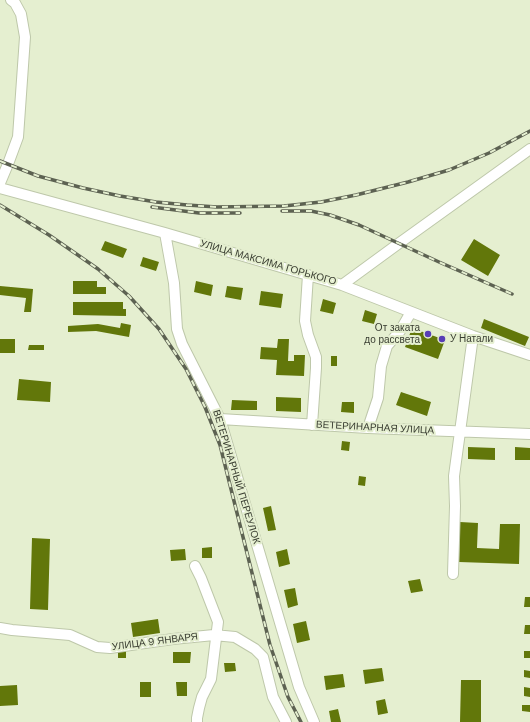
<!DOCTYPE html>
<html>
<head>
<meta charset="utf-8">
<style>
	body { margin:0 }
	canvas { display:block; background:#e5efd0 }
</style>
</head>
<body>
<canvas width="530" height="722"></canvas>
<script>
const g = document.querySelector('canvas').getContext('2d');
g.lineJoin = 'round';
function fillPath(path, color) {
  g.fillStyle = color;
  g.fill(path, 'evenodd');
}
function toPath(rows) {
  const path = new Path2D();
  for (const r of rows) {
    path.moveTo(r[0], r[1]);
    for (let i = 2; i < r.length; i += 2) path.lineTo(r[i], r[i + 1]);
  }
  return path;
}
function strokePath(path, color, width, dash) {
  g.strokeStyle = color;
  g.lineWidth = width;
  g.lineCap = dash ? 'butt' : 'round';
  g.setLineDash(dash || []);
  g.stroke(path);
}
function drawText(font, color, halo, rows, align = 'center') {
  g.font = font + ' "DM Sans",sans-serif';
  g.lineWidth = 4;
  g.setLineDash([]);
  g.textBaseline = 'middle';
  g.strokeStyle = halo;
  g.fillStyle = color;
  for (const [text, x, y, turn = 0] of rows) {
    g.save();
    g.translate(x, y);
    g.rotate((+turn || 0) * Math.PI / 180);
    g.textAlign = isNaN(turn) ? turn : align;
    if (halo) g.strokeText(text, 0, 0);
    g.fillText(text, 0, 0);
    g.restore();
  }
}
fillPath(toPath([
	[474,239,500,255,488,276,461,260],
	[105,241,127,249,123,258,101,250],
	[143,257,159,262,156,271,140,266],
	[73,281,97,281,97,287,106,287,106,294,73,294],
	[196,281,213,285,211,296,194,292],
	[0,286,33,289,31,312,24,312,26,298,0,295],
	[227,286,243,288,241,300,225,297],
	[261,291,283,294,281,308,259,305],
	[323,299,336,303,333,314,320,311],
	[73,302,123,302,123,309,126,309,126,316,73,315],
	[365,310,377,314,374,324,362,321],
	[484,319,529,337,525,346,481,328],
	[121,323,131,325,129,337,96,331,68,332,68,326,98,324,120,328],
	[412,328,445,340,438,359,405,347],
	[0,339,15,339,15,353,0,353],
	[278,339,289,339,288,361,294,361,294,355,305,355,304,376,276,375,277,360,260,359,261,347,277,348],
	[29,345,44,345,44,350,28,350],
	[331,356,337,356,337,366,331,366],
	[19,379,51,382,50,402,17,400],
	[401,392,431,402,427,416,396,405],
	[276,397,301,398,301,412,276,411],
	[232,400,257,401,257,410,231,410],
	[342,402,354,402,354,413,341,412],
	[342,441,350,442,349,451,341,450],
	[468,447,495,448,495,460,468,459],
	[515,447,530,448,530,460,515,460],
	[359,476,366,477,365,486,358,485],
	[271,506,276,530,268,531,263,508],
	[460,522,478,523,477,548,499,549,500,524,520,524,519,564,459,562],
	[32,538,50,539,48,610,30,609],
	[212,547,212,558,202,558,202,548],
	[185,549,186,560,171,561,170,550],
	[287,549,290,564,279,567,276,552],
	[420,579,423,591,411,593,408,581],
	[295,588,298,605,288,608,284,590],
	[525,597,530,597,530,607,524,607],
	[158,619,160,633,133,637,131,623],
	[306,621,310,640,297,643,293,624],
	[525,625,530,625,530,634,524,634],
	[118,651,126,651,126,658,118,658],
	[524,651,530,651,530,658,524,658],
	[173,652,191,652,190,663,173,663],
	[224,663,235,663,236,671,225,672],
	[382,668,384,681,365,684,363,670],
	[524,670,530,671,530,678,524,677],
	[343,674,345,687,326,690,324,676],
	[461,680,481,680,481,722,460,722],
	[140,682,151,682,151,697,140,697],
	[176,682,187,682,187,696,177,696],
	[17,685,18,705,0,706,0,686],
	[524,687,530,688,530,697,524,696],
	[385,699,388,713,378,715,376,701],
	[522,705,530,705,530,712,522,711],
	[338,709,341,722,331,722,329,711]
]), '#62770a');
const minor = toPath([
	[0,183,8,164,18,137,25,37,21,14,15,3,11,0],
	[0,188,165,233,342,285,473,336,530,355],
	[165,233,174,283,177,329,182,344,220,419,299,687,314,722],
	[308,275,305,321,308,335,316,357,316,368,312,425],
	[342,285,398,244,530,149],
	[220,419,368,428,530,434],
	[368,428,378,398,381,366,387,346,400,331,411,312],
	[195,566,201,578,218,622,211,679,202,697,199,708,197,718,197,722],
	[453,574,455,506,454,476,473,336],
	[0,628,12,630,70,635,97,647,110,648,173,639,214,635,235,637,255,649,263,657,273,697,286,722]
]);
strokePath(minor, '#bec8aa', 12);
strokePath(minor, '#fff', 10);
const rail = toPath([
	[0,161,38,176,83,188,120,196,156,202,187,205,217,207,284,206,321,202,356,195,408,182,449,170,489,153,530,131],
	[0,205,49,235,98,269,129,296,159,329,186,369,205,407,220,445,270,645,288,697,301,722],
	[152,207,199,213,240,213],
	[282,211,311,211,330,215,359,225,439,262,512,294]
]);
strokePath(rail, '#5d6252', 3.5);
strokePath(rail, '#e5efd0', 2, [6]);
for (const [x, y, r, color] of [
	[428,334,4,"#583eb6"],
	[442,339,4,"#583eb6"]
]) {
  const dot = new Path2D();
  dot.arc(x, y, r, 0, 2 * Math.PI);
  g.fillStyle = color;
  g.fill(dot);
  strokePath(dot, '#e5efd0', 1.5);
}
drawText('10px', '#393d31', '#e5efd0', [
	["УЛИЦА МАКСИМА ГОРЬКОГО",268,263,16],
	["ВЕТЕРИНАРНАЯ УЛИЦА",375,428,3],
	["ВЕТЕРИНАРНЫЙ ПЕРЕУЛОК",236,477,73],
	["УЛИЦА 9 ЯНВАРЯ",155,642,-7]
]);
drawText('10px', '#393d31', '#e5efd0', [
	["От заката",420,328],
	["до рассвета",420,340],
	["У Натали",450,339,"left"]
], 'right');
</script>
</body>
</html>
